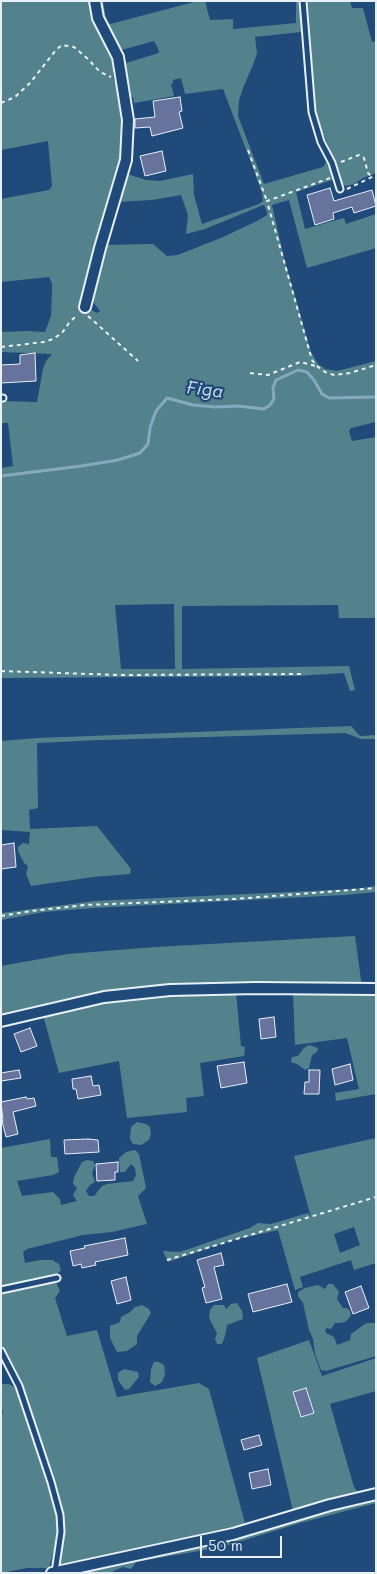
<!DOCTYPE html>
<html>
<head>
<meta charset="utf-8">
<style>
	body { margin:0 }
	#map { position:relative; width:377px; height:1574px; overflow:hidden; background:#1f4a7a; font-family:Mali,sans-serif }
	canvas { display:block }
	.frame { position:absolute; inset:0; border:2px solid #e8f1f8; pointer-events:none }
	.scale { position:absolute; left:200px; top:1536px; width:82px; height:22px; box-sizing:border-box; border:2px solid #e8f1f8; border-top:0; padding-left:6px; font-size:15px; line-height:18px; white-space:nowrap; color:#e8f1f8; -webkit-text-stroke:4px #1f4a7a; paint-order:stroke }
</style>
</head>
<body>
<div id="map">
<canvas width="377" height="1574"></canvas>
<div class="frame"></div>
<div class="scale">50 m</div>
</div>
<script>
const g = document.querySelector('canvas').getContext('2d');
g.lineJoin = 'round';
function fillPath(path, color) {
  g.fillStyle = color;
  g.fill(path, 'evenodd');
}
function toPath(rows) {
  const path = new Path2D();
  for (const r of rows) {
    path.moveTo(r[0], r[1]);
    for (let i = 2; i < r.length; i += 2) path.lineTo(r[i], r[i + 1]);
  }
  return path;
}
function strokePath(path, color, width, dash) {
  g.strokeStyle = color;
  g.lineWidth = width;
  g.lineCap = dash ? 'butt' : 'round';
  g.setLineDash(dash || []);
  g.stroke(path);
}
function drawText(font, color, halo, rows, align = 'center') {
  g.font = font + ' Mali,sans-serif';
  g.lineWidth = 4.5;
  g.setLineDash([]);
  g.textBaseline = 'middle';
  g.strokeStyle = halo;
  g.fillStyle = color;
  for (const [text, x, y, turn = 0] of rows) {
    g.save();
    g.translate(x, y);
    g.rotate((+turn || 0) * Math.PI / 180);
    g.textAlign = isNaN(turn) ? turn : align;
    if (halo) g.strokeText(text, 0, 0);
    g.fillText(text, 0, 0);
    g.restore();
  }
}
fillPath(toPath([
	[1,1,91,1,94,14,103,36,109,47,116,64,113,74,114,81,119,83,122,97,122,155,104,225,89,275,86,291,81,305,97,313,100,311,90,298,104,245,153,244,167,256,178,255,223,237,257,221,267,215,267,212,264,205,261,206,205,229,186,234,188,215,181,195,152,200,116,202,124,173,146,180,160,181,193,174,194,195,202,224,259,204,263,201,262,193,249,157,223,89,185,94,181,78,173,80,173,83,171,84,174,96,134,103,133,97,129,96,128,93,124,68,99,16,96,1,103,1,106,19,110,24,198,1,205,1,210,20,233,19,233,29,296,23,296,1,300,1,301,32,255,37,257,53,253,65,243,88,239,100,238,116,264,184,323,167,327,161,325,150,330,162,335,179,296,192,305,229,344,218,346,224,376,214,376,248,307,268,289,200,272,205,284,258,311,352,318,364,325,369,337,371,376,361,376,422,351,428,349,431,352,441,376,437,376,618,339,618,338,605,182,606,182,669,349,666,355,690,350,691,344,673,296,676,1,678,1,468,13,466,8,423,1,423,1,401,37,402,43,369,46,361,52,354,1,352,1,332,27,331,45,332,51,316,52,291,52,283,49,277,1,282,1,199,49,190,52,186,48,141,1,150],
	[154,41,158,48,159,53,126,63,122,54,121,50],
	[174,604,175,669,121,669,115,605],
	[305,1,350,1,352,8,363,8,372,42,376,41,376,173,363,178,354,184,346,186,342,184,336,164,319,124,314,106,308,48],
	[351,726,360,736,376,735,376,739,361,739,345,733,101,740,37,743,38,808,29,810,30,829,97,826,131,869,130,874,93,877,31,886,26,874,28,866,24,863,18,851,18,847,23,843,29,844,30,832,1,830,1,741,38,738],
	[376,886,376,892,344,895,93,908,44,912,1,920,1,913,95,901,355,889],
	[355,936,362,987,171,988,1,1018,1,966,68,954,155,947],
	[236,992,241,1046,245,1047,244,1056,200,1063,204,1096,186,1098,187,1112,127,1118,119,1061,59,1073,43,1015,108,1000,156,994],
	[293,992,376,992,376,1094,336,1101,335,1093,359,1089,347,1038,295,1045],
	[309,1045,318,1048,317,1052,312,1055,309,1068,305,1070,297,1064,291,1062,292,1057,298,1056,304,1048],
	[137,1122,146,1124,150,1127,151,1134,149,1140,141,1145,133,1144,130,1139,131,1127],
	[376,1138,376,1263,354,1270,351,1260,300,1277,303,1287,295,1290,278,1230,230,1241,168,1262,163,1251,180,1252,250,1228,258,1223,271,1224,308,1213,311,1217,294,1156],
	[354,1227,360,1245,340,1253,334,1234],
	[50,1139,51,1157,57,1157,59,1172,53,1175,17,1181,22,1196,53,1192,60,1199,61,1205,77,1201,73,1195,77,1188,73,1184,74,1177,82,1162,87,1160,93,1161,95,1165,92,1173,95,1182,90,1185,86,1191,89,1196,94,1196,102,1186,107,1184,133,1181,136,1175,135,1168,131,1164,125,1172,120,1172,119,1158,126,1152,135,1150,139,1154,146,1188,138,1196,147,1224,112,1232,83,1235,27,1249,23,1252,25,1263,40,1260,52,1260,59,1264,61,1270,56,1275,1,1286,1,1148],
	[56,1282,60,1291,55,1298,67,1336,97,1330,117,1397,199,1383,209,1389,246,1527,62,1567,59,1566,63,1538,63,1521,58,1494,32,1413,15,1368,1,1346,1,1293,11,1289],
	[328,1284,333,1284,339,1292,337,1299,343,1308,347,1308,350,1311,351,1314,350,1317,345,1322,340,1323,335,1323,331,1329,327,1328,325,1330,326,1333,334,1337,337,1345,350,1340,351,1334,365,1324,368,1323,376,1323,376,1356,326,1371,321,1370,315,1354,313,1339,309,1330,303,1303,298,1296,298,1292,305,1288,318,1285,325,1289],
	[237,1303,242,1311,243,1319,227,1325,225,1336,222,1344,217,1344,215,1339,217,1333,209,1318,210,1310,214,1305,224,1305,226,1309,231,1304],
	[142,1305,149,1309,151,1313,137,1336,137,1344,127,1351,117,1352,110,1338,110,1326,120,1322,121,1317,130,1312,135,1307],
	[309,1340,322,1376,376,1358,376,1391,330,1404,354,1487,358,1493,293,1511,257,1358],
	[154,1362,159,1362,164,1365,165,1374,162,1382,155,1386,150,1382,151,1369],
	[124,1369,138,1372,139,1377,129,1389,125,1390,118,1380,118,1373],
	[1,1384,9,1384,16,1388,33,1437,51,1494,58,1523,57,1539,49,1568,27,1568,1,1573,1,1414,3,1413,1,1404],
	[376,1497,376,1503,300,1523,222,1547,136,1562,131,1569,123,1567,111,1572,111,1573,51,1573]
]), '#54828c');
strokePath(toPath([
	[1,476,81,466,118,460,140,453,148,444,150,428,156,411,167,398,193,405,215,407,238,406,264,409,270,405,274,399,273,388,276,380,298,370,307,372,314,380,322,394,329,398,376,397]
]), '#84aac0', 3);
const building = toPath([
	[180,97,182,111,179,112,183,128,152,136,150,127,135,128,135,119,155,117,153,101,180,97],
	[162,151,166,171,145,176,140,156,162,151],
	[330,188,334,201,372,190,376,206,354,213,352,207,333,213,334,219,315,225,307,195,330,188],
	[35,353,36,381,1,383,1,365,20,364,20,355,35,353],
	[14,843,16,867,1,869,1,845,14,843],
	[274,1017,276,1037,261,1039,259,1019,274,1017],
	[30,1028,37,1046,21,1052,14,1034,30,1028],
	[244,1062,247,1083,221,1088,217,1066,244,1062],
	[350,1064,353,1080,335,1085,332,1069,350,1064],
	[19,1070,21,1078,1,1081,1,1073,19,1070],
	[309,1070,320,1070,319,1094,304,1094,305,1082,309,1082,309,1070],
	[91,1076,93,1086,99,1085,101,1095,78,1099,76,1089,73,1089,72,1079,91,1076],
	[26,1097,27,1099,34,1098,36,1106,13,1112,18,1134,6,1137,2,1121,3,1121,1,1102,26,1097],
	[88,1139,98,1140,99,1152,65,1154,64,1140,88,1139],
	[118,1162,118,1172,115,1172,115,1180,97,1181,96,1164,118,1162],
	[125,1238,128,1255,95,1262,96,1265,82,1268,81,1264,73,1266,70,1251,85,1248,84,1246,125,1238],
	[221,1253,224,1265,214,1267,222,1299,206,1303,202,1288,205,1287,197,1260,221,1253],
	[126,1277,131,1300,117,1304,111,1281,126,1277],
	[287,1284,292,1302,253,1312,248,1294,287,1284],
	[361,1286,369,1308,353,1314,345,1292,361,1286],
	[306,1388,314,1413,301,1417,293,1392,306,1388],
	[259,1435,262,1445,244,1450,241,1440,259,1435],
	[268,1469,271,1485,252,1489,249,1473,268,1469]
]);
fillPath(building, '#67729d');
strokePath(building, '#e8f1f8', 1);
const service = toPath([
	[303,1,312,112,321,142,332,163,340,189],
	[1,398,3,398],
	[1,1290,57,1278],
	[1,1351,19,1386,51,1482,60,1515,61,1532,55,1572]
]);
const minor = toPath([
	[85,307,100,248,126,160,128,120,118,57,98,18,95,1],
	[1,1021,104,997,170,990,256,988,376,989],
	[52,1573,233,1534,330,1505,376,1494]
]);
strokePath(service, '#e8f1f8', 9);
strokePath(minor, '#e8f1f8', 14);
strokePath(toPath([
	[1,103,15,97,30,83,56,50,62,45,74,47,88,59,100,72,111,77],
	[248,150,267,201],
	[341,162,359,155,364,158,368,173,371,176],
	[330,178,267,201,268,205,312,360,318,367,325,372,334,375,350,373,376,365],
	[347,189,376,175],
	[88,316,138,361],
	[1,347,44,342,53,339,62,333,69,323,77,315],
	[250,373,268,375,300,362,316,366],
	[1,671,120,675,305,674],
	[1,916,31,911,85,905,235,899,376,888],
	[167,1260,376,1197]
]), '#e8f1f8', 2, [4, 4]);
strokePath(service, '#1f4a7a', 5);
strokePath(minor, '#1f4a7a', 10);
drawText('italic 18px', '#cfdfea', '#1f4a7a', [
	["Figa",205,390,7]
]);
</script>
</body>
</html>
